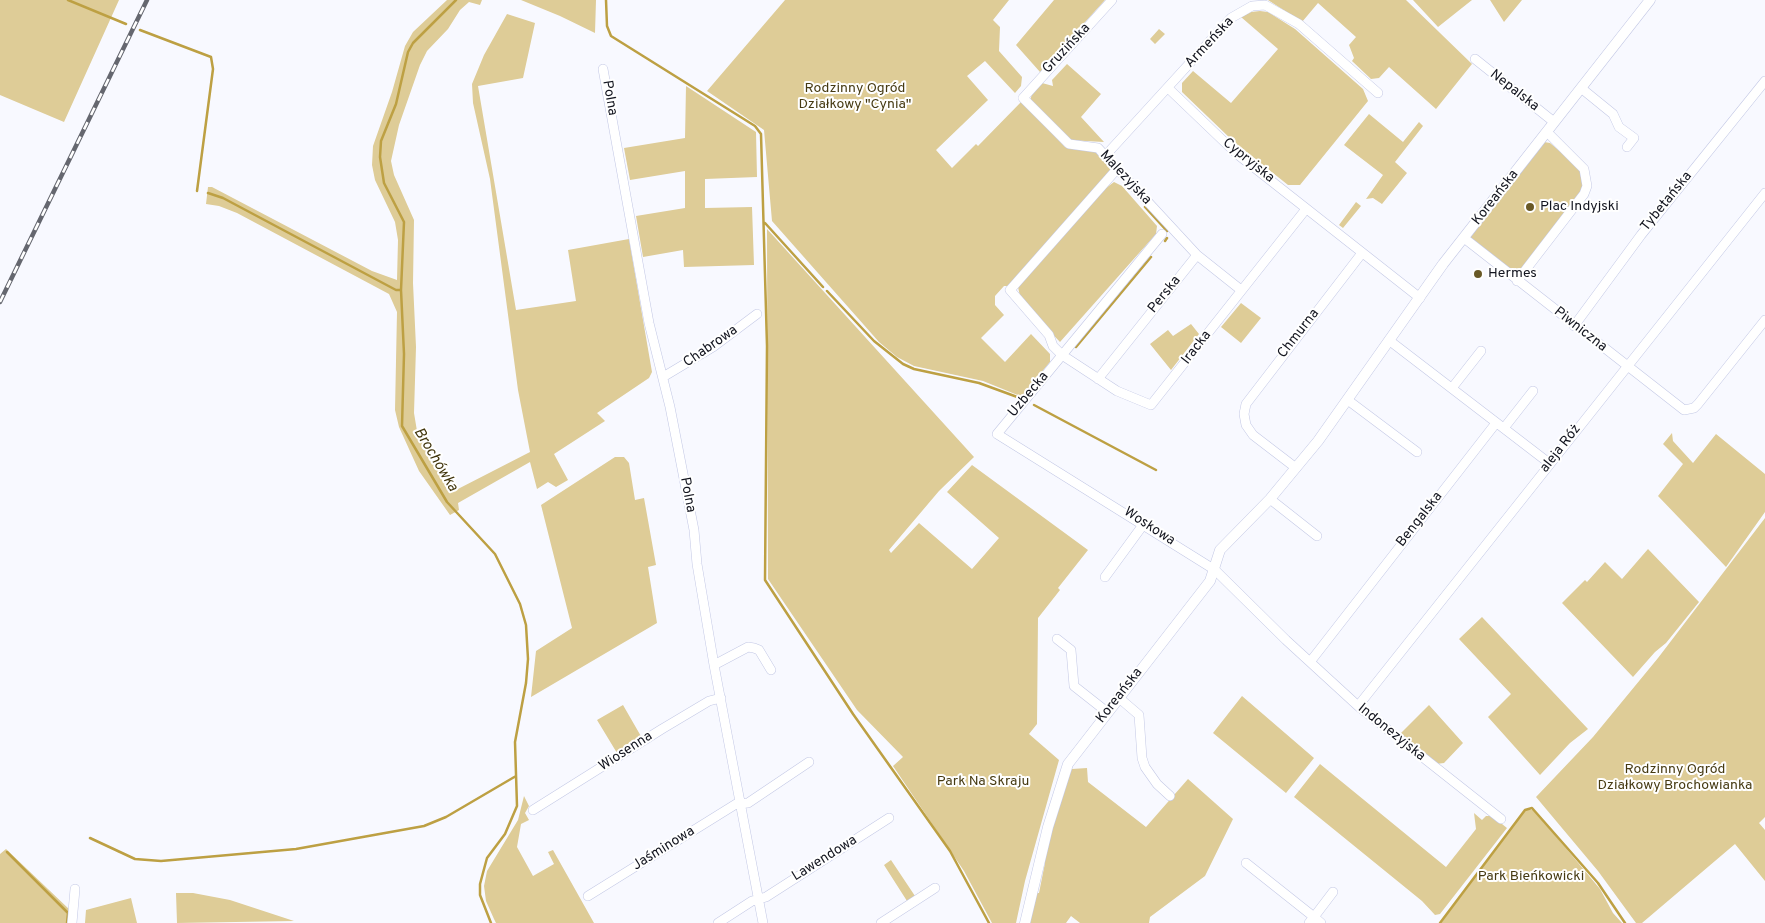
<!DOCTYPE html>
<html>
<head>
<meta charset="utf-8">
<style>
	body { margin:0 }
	canvas { display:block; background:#f8f9ff }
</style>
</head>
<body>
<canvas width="1765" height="923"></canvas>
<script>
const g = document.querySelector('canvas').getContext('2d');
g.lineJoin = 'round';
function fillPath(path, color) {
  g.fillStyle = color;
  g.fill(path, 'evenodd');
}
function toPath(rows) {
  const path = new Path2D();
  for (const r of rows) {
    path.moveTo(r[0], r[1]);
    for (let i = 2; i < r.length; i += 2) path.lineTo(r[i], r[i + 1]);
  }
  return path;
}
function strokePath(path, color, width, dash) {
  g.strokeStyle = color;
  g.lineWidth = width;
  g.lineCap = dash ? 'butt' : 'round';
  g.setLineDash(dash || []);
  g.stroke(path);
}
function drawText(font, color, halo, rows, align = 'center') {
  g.font = font + ' Overpass,sans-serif';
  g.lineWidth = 4;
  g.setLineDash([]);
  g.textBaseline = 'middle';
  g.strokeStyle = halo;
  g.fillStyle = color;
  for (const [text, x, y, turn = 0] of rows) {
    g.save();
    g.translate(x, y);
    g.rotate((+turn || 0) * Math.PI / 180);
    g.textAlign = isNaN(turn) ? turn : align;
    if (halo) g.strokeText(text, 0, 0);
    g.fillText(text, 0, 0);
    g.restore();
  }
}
fillPath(toPath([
	[0,0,119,0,64,122,0,95],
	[447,0,482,0,480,5,469,2,460,10,448,29,427,51,420,65,399,125,391,161,394,175,414,220,413,283,416,347,414,413,417,431,434,464,454,491,530,452,518,390,490,179,473,103,472,84,484,55,507,14,535,23,523,78,478,86,516,310,576,301,568,250,629,239,652,372,649,378,597,413,605,421,554,454,568,480,556,487,548,482,537,489,530,462,458,503,459,510,450,515,419,471,399,427,395,410,397,312,389,294,237,213,219,206,206,204,208,187,212,187,372,271,397,280,398,240,395,222,375,180,372,165,373,146,392,92,405,46,413,32],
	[521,0,596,0,595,33,560,16],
	[785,0,1009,0,993,20,1000,27,999,51,1022,77,1021,86,1015,93,985,61,967,76,988,100,936,150,952,168,976,144,978,146,1022,101,1065,147,1096,152,1107,162,1111,170,1011,286,1004,286,995,296,995,305,1004,315,981,338,1005,362,1031,334,1050,354,1050,362,1029,387,1032,390,1025,398,983,381,914,366,897,357,879,342,772,221,764,130,707,91],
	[1054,0,1105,0,1040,72,1016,45],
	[1268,0,1406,0,1472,64,1436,109,1389,67,1379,78,1371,79,1352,61,1354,58,1349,45,1356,37,1318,3,1302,22],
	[1413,0,1472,0,1438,27],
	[1490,0,1522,0,1504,22],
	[1260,11,1268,12,1295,29,1363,89,1368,101,1300,185,1288,185,1233,141,1182,92,1182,83,1193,71,1231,103,1278,49,1241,17,1251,12],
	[1159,29,1165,34,1155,44,1150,39],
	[1067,64,1101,94,1081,117,1104,142,1067,140,1030,101,1033,90,1042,83,1053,86,1052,80],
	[686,86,756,132,757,177,705,179,705,208,752,207,754,265,684,267,683,250,643,257,636,216,685,208,685,171,630,180,624,148,685,138],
	[1369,114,1403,142,1419,122,1423,126,1395,162,1407,173,1382,204,1373,198,1366,199,1383,175,1344,145],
	[1544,142,1550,143,1580,168,1584,187,1519,273,1515,275,1471,240,1470,235],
	[1114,182,1122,186,1157,226,1156,234,1060,342,1021,301,1018,287,1098,194],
	[1356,202,1361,206,1343,228,1339,225],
	[767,229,974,457,939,491,889,550,891,553,919,523,972,569,999,538,947,492,972,465,1088,550,1058,588,1060,590,1038,618,1037,724,1029,734,1059,760,1025,881,1016,923,992,923,964,871,893,766,903,757,857,710,768,579],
	[1241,303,1261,318,1241,343,1221,327],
	[1191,324,1199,334,1171,370,1150,344,1168,330,1173,336],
	[1672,433,1673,441,1693,463,1716,434,1765,474,1765,512,1726,567,1658,496,1683,464,1663,444],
	[615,457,624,457,629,463,635,500,644,498,656,565,648,567,657,623,531,697,536,651,572,628,541,505],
	[1765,518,1765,817,1759,823,1765,830,1765,881,1735,844,1642,923,1636,923,1598,871,1536,797,1593,737,1658,658],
	[1648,549,1699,602,1666,643,1655,652,1633,677,1562,603,1585,580,1587,582,1605,562,1622,579],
	[1482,617,1588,729,1570,743,1540,775,1488,717,1511,694,1459,639],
	[1242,696,1314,758,1286,793,1213,733],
	[623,705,642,738,617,753,597,720],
	[1429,705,1463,743,1444,763,1436,764,1400,734],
	[1320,764,1446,867,1476,829,1474,813,1482,820,1486,816,1492,816,1507,828,1440,914,1435,915,1422,901,1294,797],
	[1087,768,1088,782,1146,827,1188,779,1233,819,1205,876,1150,917,1149,923,1080,923,1071,916,1066,923,1028,923,1034,893,1039,893,1045,863,1044,854,1068,772,1072,769],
	[524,796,529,806,525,813,529,820,521,824,517,847,533,876,554,864,548,852,553,850,594,923,496,923,494,919,486,901,484,886,487,871,518,820],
	[1525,810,1533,810,1554,834,1600,889,1613,913,1622,923,1441,923],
	[6,849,70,910,70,923,0,923,0,854],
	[891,860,915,896,907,901,884,865],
	[176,893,193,893,230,900,294,921,177,923],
	[131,898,137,923,85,923,86,910]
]), '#decc97');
strokePath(toPath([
	[68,0,126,24],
	[456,0,413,43,408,52,396,104,381,141,380,157,384,183,404,222,401,290,404,354,402,426,447,502,495,554,520,604,526,625,528,659,526,683,515,742,517,806,505,834,487,858,480,884,480,895,491,923],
	[606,0,607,26,611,36,755,126,761,134,767,346,765,580,853,714,950,851,989,923],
	[140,30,211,57,213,69,197,191],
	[208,193,223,198,396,290,401,290],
	[1145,207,1167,231],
	[765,223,823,287],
	[1165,241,1167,238],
	[827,291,874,341,903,364,914,369,979,383,1020,398],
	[1076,347,1151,257],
	[1034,405,1156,470],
	[90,838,135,859,161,861,296,849,424,826,446,817,516,776],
	[7,852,68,913,67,923],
	[1440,923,1525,810,1532,808,1598,883,1625,923]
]), '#bda043', 2.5);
const minor = toPath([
	[1112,0,1023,98,1069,144,1098,148,1197,255],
	[1475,59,1554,122],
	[603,69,649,323,670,407,694,530,697,564,714,665,763,923],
	[1168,88,1237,154,1420,298],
	[1581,88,1613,114,1619,127,1634,138,1627,147],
	[1105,156,1231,18,1252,6,1265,5,1299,24,1378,93],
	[1117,169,1010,290,1049,335,1053,346,1062,355,1117,391,1151,405,1306,209],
	[1162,234,997,434,1215,570,1286,640,1358,706,1501,819],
	[1464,238,1684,410,1694,408,1698,404,1765,320],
	[1517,281,1584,194,1587,186,1584,169,1547,132],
	[1574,326,1641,235,1765,81],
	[1390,341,1549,463],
	[663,377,713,347,757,314],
	[1098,379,1197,255,1241,290],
	[1452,388,1481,351],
	[1349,401,1417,452],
	[1504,428,1533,391],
	[1296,468,1253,435,1246,425,1244,414,1246,404,1362,253],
	[1270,499,1317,536],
	[1105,577,1143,525],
	[1057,639,1071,650,1074,686,1107,712],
	[1310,662,1496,423],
	[714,665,748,647,754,648,759,650,771,670],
	[1118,697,1139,715,1142,758,1145,767,1157,784,1170,796],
	[1358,706,1765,193],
	[533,810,662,729,709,701,721,698],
	[1246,863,1314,917,1309,923],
	[588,896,736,804,748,803,809,762],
	[72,923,75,889],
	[718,923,752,901,766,897,889,818],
	[881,923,935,888],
	[1321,923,1314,917,1333,892]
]);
const tertiary = toPath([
	[1025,923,1048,827,1068,764,1210,581,1220,550,1270,499,1318,441,1443,264,1650,0]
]);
strokePath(minor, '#c3c8e5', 10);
strokePath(tertiary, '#c3c8e5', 11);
strokePath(minor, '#fff', 9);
strokePath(tertiary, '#fff', 10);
const rail = toPath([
	[0,302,147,0]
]);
strokePath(rail, '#65676f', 4.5);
strokePath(rail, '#fff', 2.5, [8]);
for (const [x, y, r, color] of [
	[1530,207,5,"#695926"],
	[1478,274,5,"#695926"]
]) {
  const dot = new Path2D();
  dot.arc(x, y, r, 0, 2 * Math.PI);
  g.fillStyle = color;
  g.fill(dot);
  strokePath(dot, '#fff', 2);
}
drawText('14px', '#13151f', '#fff', [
	["Armeńska",1210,43,-47],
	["Gruzińska",1067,49,-47],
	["Nepalska",1514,91,38],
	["Polna",609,98,80],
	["Cypryjska",1248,161,39],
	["Malezyjska",1125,178,47],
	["Koreańska",1496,198,-52],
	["Tybetańska",1667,202,-51],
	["Perska",1165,295,-51],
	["Piwniczna",1580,330,38],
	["Chmurna",1299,334,-52],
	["Chabrowa",711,347,-35],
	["Iracka",1197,348,-52],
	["Uzbecka",1029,395,-50],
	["aleja Róż",1561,449,-52],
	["Polna",687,495,79],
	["Bengalska",1420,520,-52],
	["Woskowa",1149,527,33],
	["Koreańska",1120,696,-52],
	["Indonezyjska",1391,733,39],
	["Wiosenna",626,752,-33],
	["Jaśminowa",664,849,-32],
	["Lawendowa",825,859,-32]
]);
drawText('14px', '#463a12', '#fff', [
	["Rodzinny Ogród",855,89],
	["Działkowy \"Cynia\"",855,105],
	["Rodzinny Ogród",1675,770],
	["Działkowy Brochowianka",1675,786],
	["Park Na Skraju",983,782],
	["Park Bieńkowicki",1531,877]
]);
drawText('14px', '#13151f', '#fff', [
	["Plac Indyjski",1540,207],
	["Hermes",1488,274]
], 'left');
drawText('italic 15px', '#40340b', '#fff', [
	["Brochówka",435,460,59]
]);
</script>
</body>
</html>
